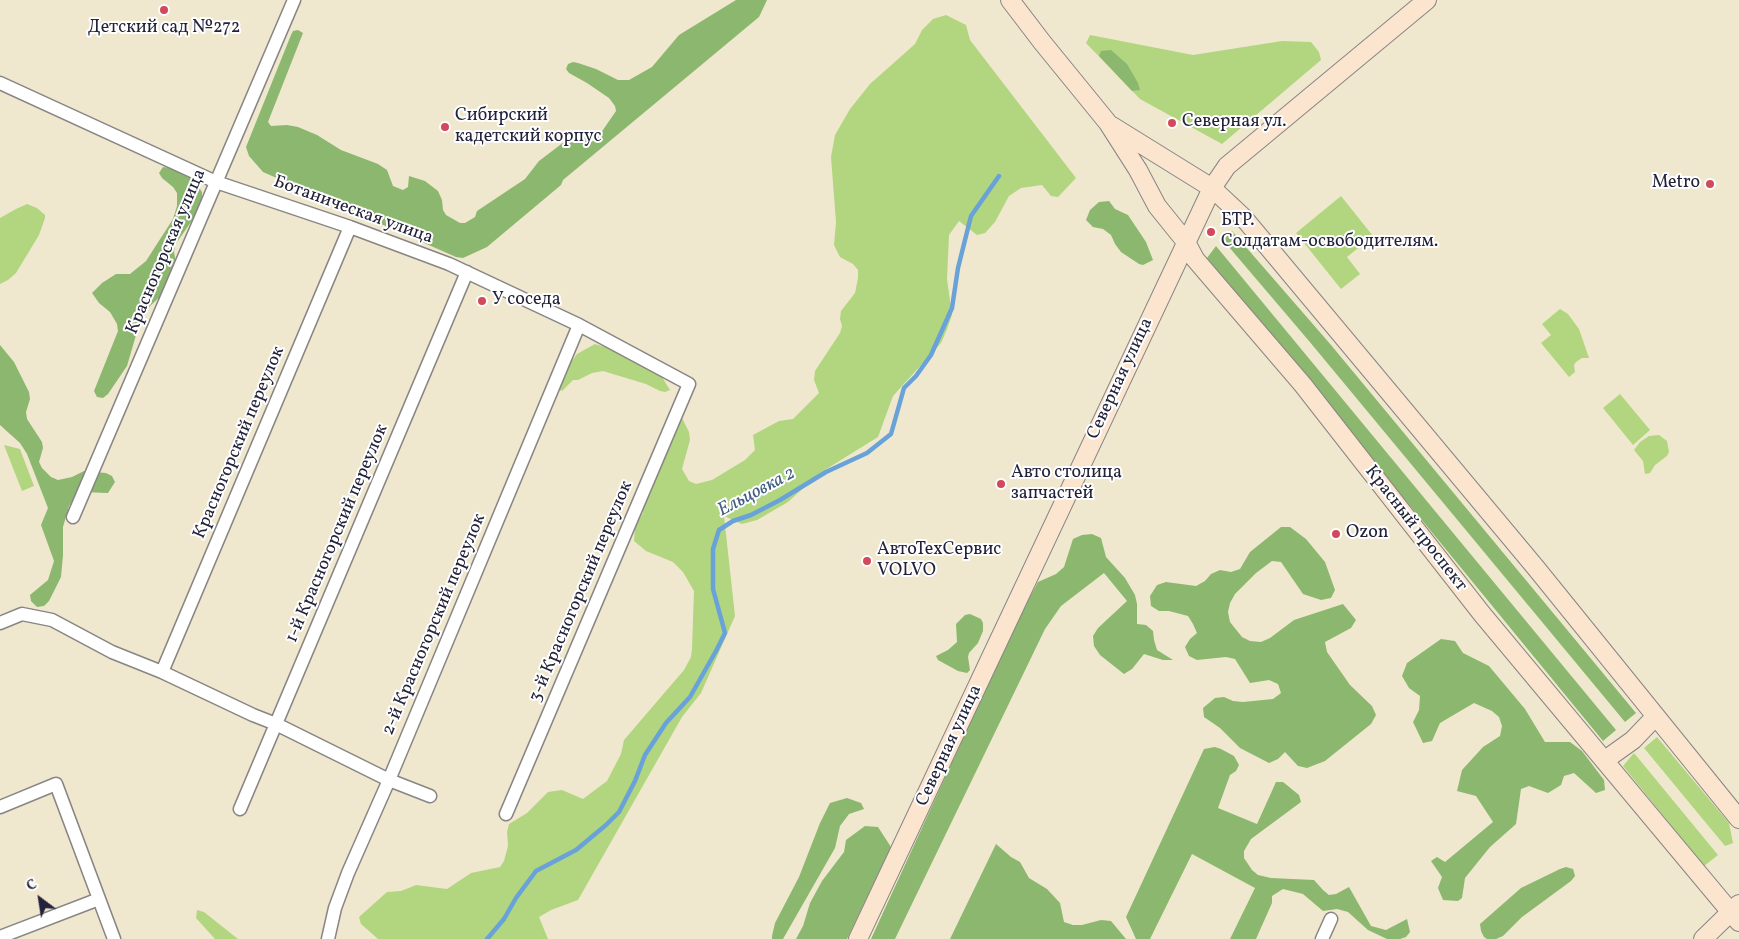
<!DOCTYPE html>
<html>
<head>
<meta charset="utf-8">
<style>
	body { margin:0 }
	#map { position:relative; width:1739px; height:939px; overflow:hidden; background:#efe8ce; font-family:Vollkorn,serif }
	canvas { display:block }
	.north { position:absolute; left:15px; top:874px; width:50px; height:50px; -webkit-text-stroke:4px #fff; paint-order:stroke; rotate:329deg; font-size:14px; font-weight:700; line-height:20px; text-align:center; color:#22223b }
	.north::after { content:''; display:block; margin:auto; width:18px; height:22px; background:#22223b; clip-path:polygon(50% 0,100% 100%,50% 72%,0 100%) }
</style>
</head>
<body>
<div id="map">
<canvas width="1739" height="939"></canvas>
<div class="north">С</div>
</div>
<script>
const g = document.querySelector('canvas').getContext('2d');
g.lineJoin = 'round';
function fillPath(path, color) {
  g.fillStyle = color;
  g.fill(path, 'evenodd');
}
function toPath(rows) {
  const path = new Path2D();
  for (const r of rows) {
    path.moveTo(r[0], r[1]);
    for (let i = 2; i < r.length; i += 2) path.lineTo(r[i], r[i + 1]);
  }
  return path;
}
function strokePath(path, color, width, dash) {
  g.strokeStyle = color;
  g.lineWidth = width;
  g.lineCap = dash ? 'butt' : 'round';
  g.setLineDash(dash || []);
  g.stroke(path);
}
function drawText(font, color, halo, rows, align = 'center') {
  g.font = font + ' Vollkorn,serif';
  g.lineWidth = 4;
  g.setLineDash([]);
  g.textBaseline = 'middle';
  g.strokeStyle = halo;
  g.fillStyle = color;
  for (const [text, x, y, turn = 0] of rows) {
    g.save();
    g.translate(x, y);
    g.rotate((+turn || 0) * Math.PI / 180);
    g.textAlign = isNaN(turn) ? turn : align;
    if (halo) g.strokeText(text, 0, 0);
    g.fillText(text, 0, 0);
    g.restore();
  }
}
fillPath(toPath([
	[946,15,966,25,970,40,1076,178,1058,197,1051,196,1042,185,1021,188,1009,196,995,222,985,233,977,235,959,221,949,235,947,279,952,315,947,329,941,343,893,396,878,437,820,473,788,502,757,520,742,524,724,516,735,616,701,693,682,717,578,900,551,910,539,917,548,939,378,939,361,924,359,917,387,892,401,891,416,885,447,889,471,873,500,867,504,861,508,846,507,832,509,824,527,813,548,792,562,790,583,799,607,781,621,754,624,740,684,670,691,657,692,649,694,591,683,572,673,562,646,551,634,541,635,526,643,513,640,499,675,419,682,418,689,432,690,440,682,469,689,481,696,484,712,480,745,460,755,450,753,435,779,421,793,419,819,393,814,380,815,371,840,333,842,326,840,319,841,311,855,293,858,278,858,270,853,264,840,257,834,245,836,222,831,157,835,135,850,109,870,84,915,44,922,30,933,19],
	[1090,35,1193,55,1282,41,1311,42,1319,52,1321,60,1222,144,1140,99,1086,43],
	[1341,196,1373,236,1347,257,1360,274,1341,289,1296,233],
	[27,204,37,208,45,215,45,218,39,235,16,273,8,280,0,284,0,218,16,209],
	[1560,309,1568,314,1579,329,1589,358,1582,358,1576,362,1574,365,1575,372,1569,377,1541,343,1551,335,1542,324],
	[595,344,629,354,662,377,670,390,665,392,660,391,646,384,603,371,592,373,578,380,573,380,562,391,557,389,562,374,577,354],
	[1620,394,1650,430,1633,445,1603,408],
	[1659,435,1667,441,1669,452,1667,456,1655,465,1650,473,1645,474,1643,461,1634,450,1640,442,1649,436],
	[4,445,20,449,34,486,22,491],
	[1657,737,1729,823,1733,843,1725,846,1644,748],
	[1634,753,1718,855,1704,866,1623,766],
	[197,910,204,912,238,939,215,939,196,918]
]), '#b1d67f');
fillPath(toPath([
	[736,0,767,0,759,17,563,180,561,185,487,247,463,258,456,257,263,172,249,156,246,147,291,35,293,31,298,30,303,33,268,122,271,126,287,125,298,127,317,135,341,150,378,164,387,170,393,186,403,190,408,187,409,176,425,181,438,191,442,200,443,210,446,215,460,223,465,223,475,217,477,211,525,179,539,161,564,142,572,133,578,134,591,142,596,140,616,111,615,106,609,98,587,83,569,73,566,69,568,64,573,62,578,63,596,69,618,80,629,80,652,67,679,35],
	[1111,50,1127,64,1138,83,1140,90,1132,91,1099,56,1101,51],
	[163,167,177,169,194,180,202,192,202,206,175,245,174,252,179,279,149,307,141,318,127,366,108,394,103,398,97,397,94,391,118,331,117,324,110,312,99,303,92,293,102,283,116,274,130,274,146,261,173,219,177,206,177,193,173,187,162,178,159,173],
	[1109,201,1115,209,1128,215,1146,242,1153,260,1143,265,1139,264,1121,252,1115,244,1111,235,1103,229,1093,227,1086,220,1090,210,1099,202],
	[1232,231,1331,345,1636,713,1625,722,1309,341,1223,240],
	[1216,246,1616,730,1603,741,1207,258],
	[0,345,14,362,29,392,30,399,26,412,27,419,42,442,43,448,39,462,42,468,51,477,58,480,72,477,84,471,106,473,112,476,115,482,108,493,82,492,76,495,69,506,63,527,63,555,61,577,49,601,44,606,37,607,31,601,30,595,48,580,54,561,41,525,48,508,27,454,20,443,0,425],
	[1281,527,1290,527,1306,539,1325,562,1335,590,1331,598,1321,600,1303,594,1281,562,1272,561,1256,573,1235,594,1230,603,1228,612,1230,622,1242,637,1250,641,1261,642,1270,638,1294,620,1343,604,1356,620,1351,628,1325,642,1327,652,1350,685,1372,706,1376,715,1371,724,1325,761,1307,768,1298,766,1285,752,1278,759,1269,763,1240,748,1220,728,1204,717,1203,708,1215,698,1224,697,1233,701,1243,702,1273,699,1281,693,1278,684,1269,680,1250,683,1235,659,1226,657,1197,660,1189,656,1185,647,1190,639,1197,633,1193,624,1188,616,1169,611,1159,611,1151,606,1150,596,1157,585,1166,582,1196,586,1205,581,1211,574,1220,570,1231,572,1240,569,1250,552],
	[1092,534,1101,538,1106,557,1125,578,1135,595,1137,604,1137,624,1146,625,1153,631,1154,640,1157,650,1173,660,1163,660,1144,654,1132,669,1124,674,1100,655,1094,646,1093,636,1098,628,1127,601,1104,573,1061,606,1045,629,895,939,871,939,1015,625,1038,582,1056,574,1064,567,1073,539,1082,535],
	[970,614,981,619,983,623,983,631,978,643,969,653,968,657,970,670,967,673,958,671,938,660,936,656,948,650,957,642,956,624,965,615],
	[1441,639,1455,641,1463,653,1489,666,1525,709,1545,742,1570,742,1582,751,1604,780,1605,790,1596,793,1574,773,1564,776,1561,785,1548,793,1529,786,1521,789,1516,824,1490,847,1465,878,1462,898,1458,901,1443,900,1438,888,1442,877,1431,861,1437,857,1445,862,1493,822,1476,796,1457,791,1462,770,1483,747,1500,736,1502,726,1499,717,1492,711,1474,703,1440,723,1432,741,1423,743,1413,722,1419,710,1420,696,1409,688,1402,676,1407,663],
	[1215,747,1221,749,1234,756,1239,765,1236,771,1230,775,1218,808,1257,824,1276,782,1283,782,1288,786,1299,795,1301,802,1251,839,1244,851,1244,858,1252,870,1258,875,1271,878,1314,880,1323,890,1329,895,1336,894,1349,887,1371,926,1386,930,1407,919,1410,932,1406,937,1400,939,1387,939,1368,930,1348,912,1337,909,1323,911,1303,894,1283,889,1272,896,1272,903,1256,939,1230,939,1255,888,1192,854,1150,939,1136,939,1126,917,1204,749],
	[847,798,861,803,864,809,849,814,840,826,835,848,783,939,772,939,772,936,775,923,799,877,820,823,830,803],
	[865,826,878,827,891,847,847,939,796,939,803,926,810,903,822,881,844,852,846,840],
	[996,844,1011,857,1020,862,1029,878,1047,889,1060,903,1064,922,1073,925,1082,925,1101,920,1111,921,1126,939,950,939],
	[1566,867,1573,869,1575,876,1571,881,1522,917,1503,936,1496,939,1487,939,1484,937,1481,931,1480,924,1521,888,1560,869]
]), '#8cb76e');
strokePath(toPath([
	[487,939,504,919,516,898,536,871,576,850,606,825,619,812,635,781,645,755,666,723,690,697,716,651,725,633,713,589,713,549,719,530,733,521,751,515,780,500,826,472,867,453,891,434,904,388,916,376,931,355,952,308,958,268,971,216,999,176]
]), '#69a2d8', 4.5);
const street = toPath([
	[0,83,216,182,350,227,449,264,579,325,689,384,506,814],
	[73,517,294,0],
	[0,623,22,614,52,620,112,652,162,672,253,715,276,724,389,780,430,796],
	[162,672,350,227],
	[0,807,56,784,114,939],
	[240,809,467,272],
	[0,937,99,899],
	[328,939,335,908,348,873,389,780,579,325],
	[1322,939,1331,919]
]);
const secondary = toPath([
	[1010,0,1042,42,1108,123,1138,170,1157,206,1186,242,1195,259,1303,385,1482,614,1739,922],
	[1112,126,1212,188,1243,217,1536,568,1739,819],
	[1605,760,1633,740,1655,717],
	[858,939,1212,188,1227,166,1427,0],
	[1703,939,1739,904]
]);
strokePath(street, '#888584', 15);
strokePath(secondary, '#888584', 20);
strokePath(street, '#fff', 12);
strokePath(secondary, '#fce5cf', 18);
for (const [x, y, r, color] of [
	[164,10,5,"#d1495b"],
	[1172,123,5,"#d1495b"],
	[445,127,5,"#d1495b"],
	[1710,184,5,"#d1495b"],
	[1211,232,5,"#d1495b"],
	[482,301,5,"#d1495b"],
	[1001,484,5,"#d1495b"],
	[1336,534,5,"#d1495b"],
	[867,561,5,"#d1495b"]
]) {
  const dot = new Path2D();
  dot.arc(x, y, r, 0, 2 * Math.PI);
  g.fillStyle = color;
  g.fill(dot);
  strokePath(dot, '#fff', 2);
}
drawText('18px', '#22223b', '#fff', [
	["Детский сад №272",164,29,"center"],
	["Сибирский",455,117],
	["кадетский корпус",455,138],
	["Северная ул.",1182,123],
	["Metro",1700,184,"right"],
	["БТР.",1221,222],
	["Солдатам-освободителям.",1221,243],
	["У соседа",492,301],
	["Авто столица",1011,474],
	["запчастей",1011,495],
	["Ozon",1346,534],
	["АвтоТехСервис",877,551],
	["VOLVO",877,572]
], 'left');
drawText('18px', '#22223b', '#fff', [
	["Ботаническая улица",353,211,20],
	["Красногорская улица",167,252,-67],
	["Северная улица",1121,379,-65],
	["Красногорский переулок",240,443,-67],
	["Красный проспект",1415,529,52],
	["1-й Красногорский переулок",338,534,-67],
	["3-й Красногорский переулок",582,592,-67],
	["2-й Красногорский переулок",435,625,-67],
	["Северная улица",950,746,-65]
]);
drawText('italic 19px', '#425c82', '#fff', [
	["Ельцовка 2",757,493,-28]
]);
</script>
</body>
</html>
